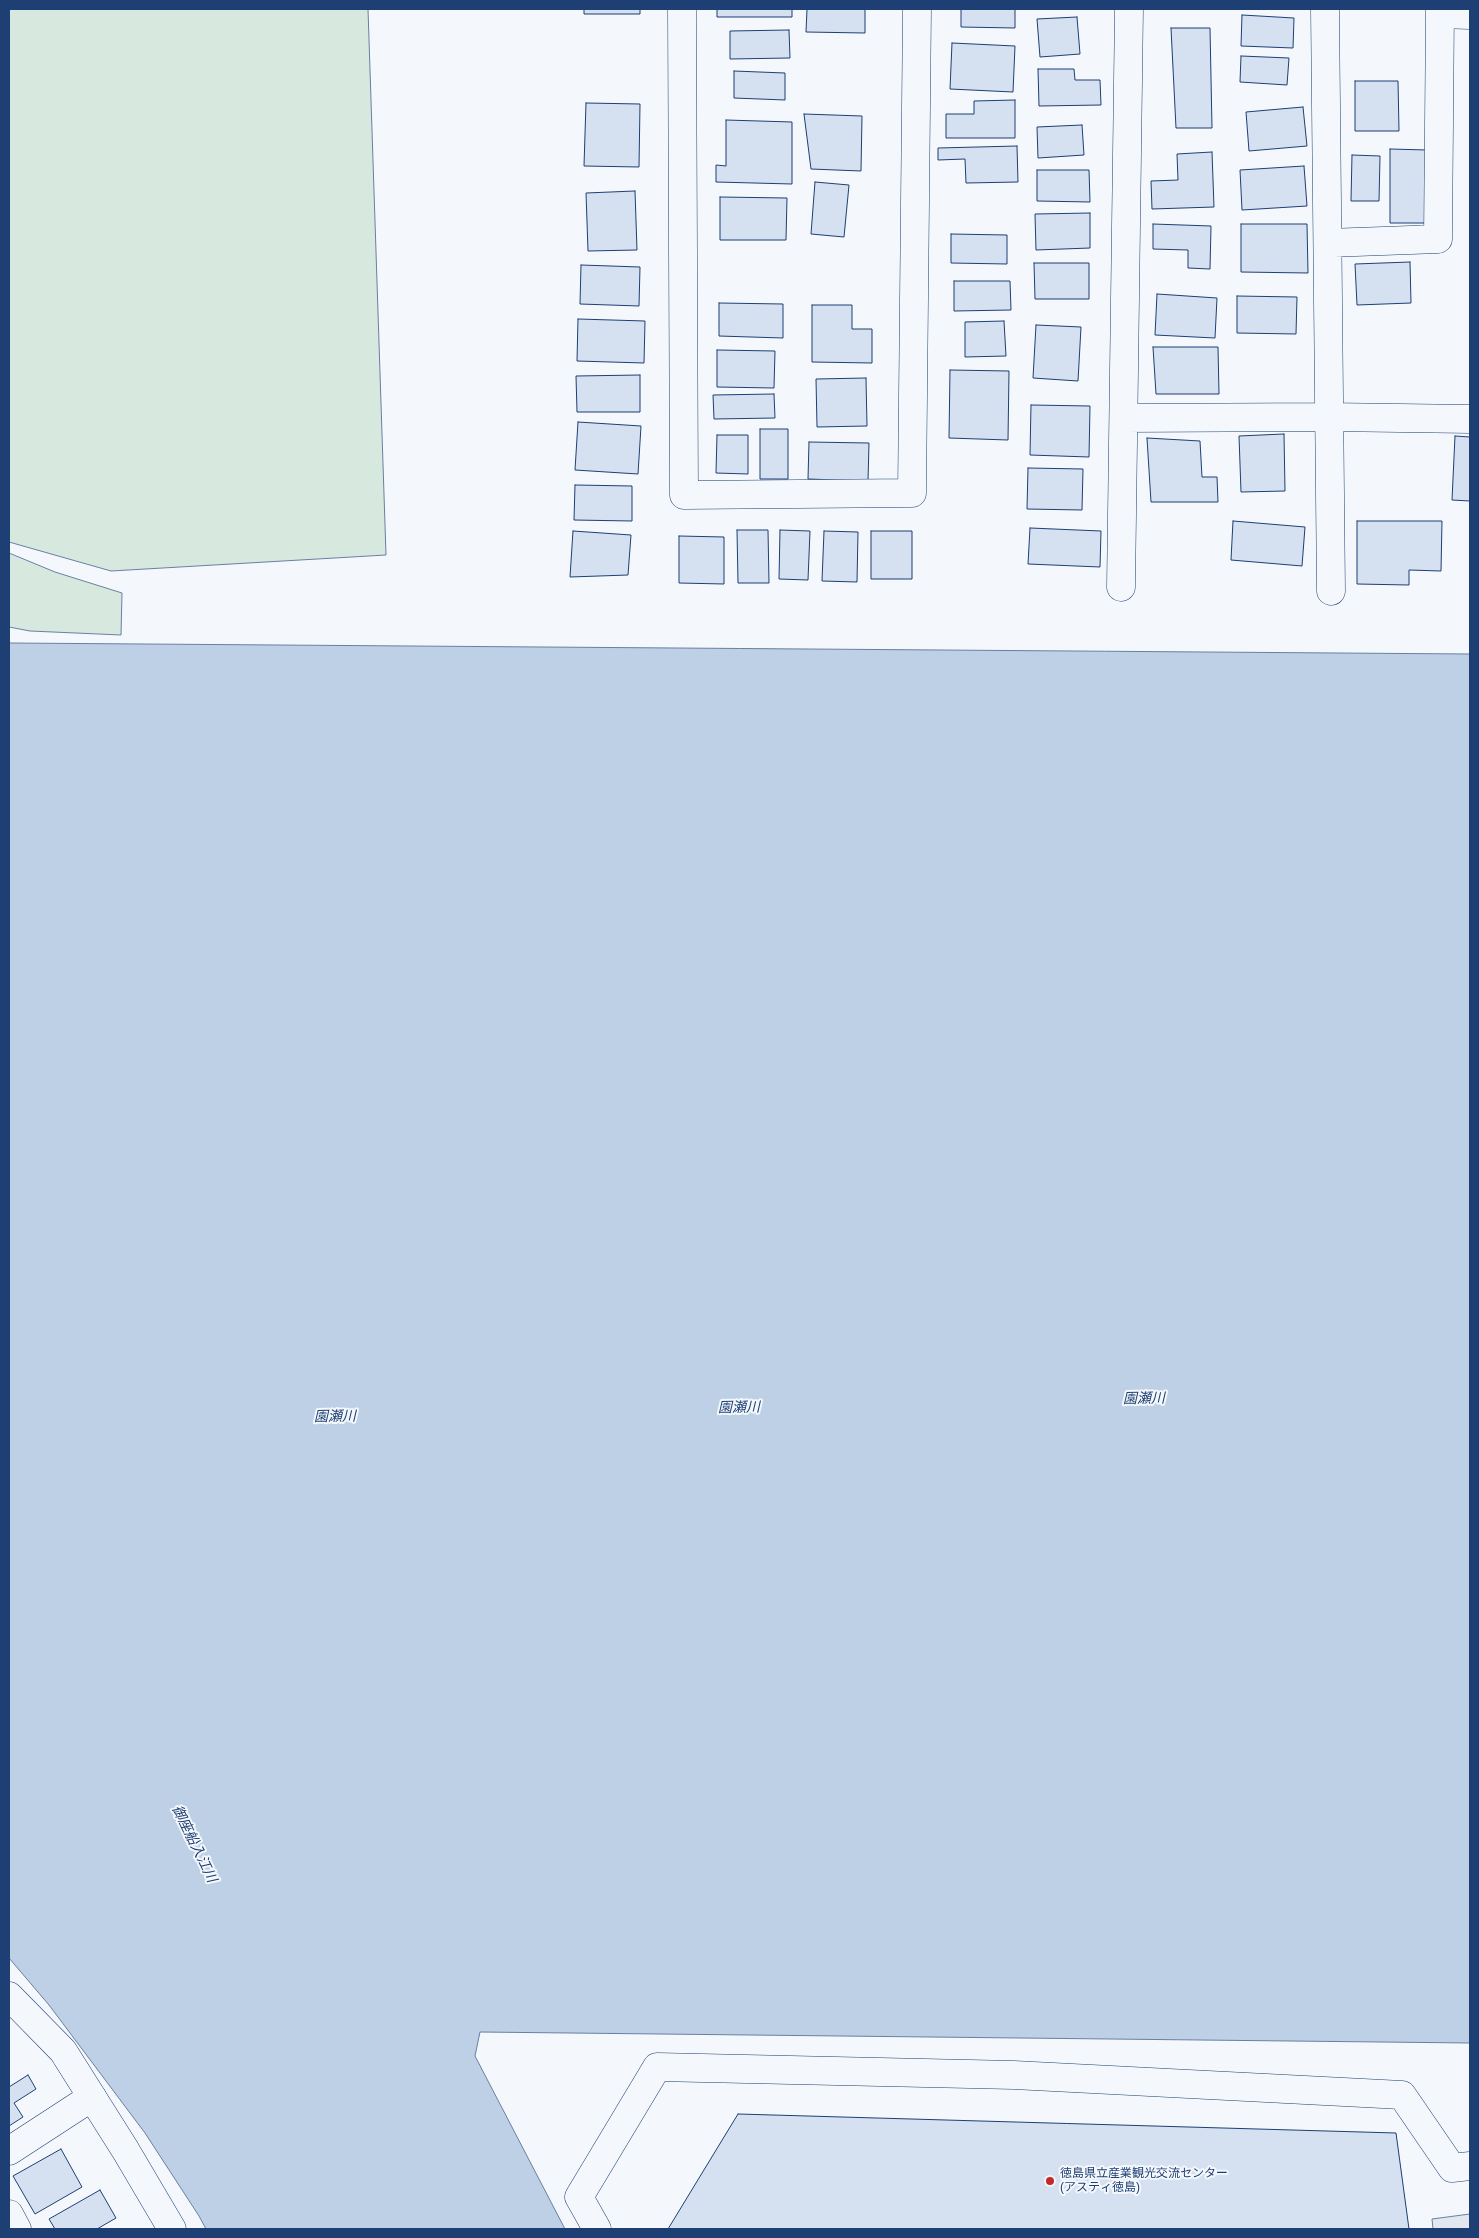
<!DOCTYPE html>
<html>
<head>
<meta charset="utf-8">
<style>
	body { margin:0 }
	#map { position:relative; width:1479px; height:2238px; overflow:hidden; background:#f4f7fb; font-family:Helvetica,sans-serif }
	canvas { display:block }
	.frame { position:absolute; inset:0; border:10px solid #1d3f73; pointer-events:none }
</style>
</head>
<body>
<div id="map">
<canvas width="1479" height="2238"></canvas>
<div class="frame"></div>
</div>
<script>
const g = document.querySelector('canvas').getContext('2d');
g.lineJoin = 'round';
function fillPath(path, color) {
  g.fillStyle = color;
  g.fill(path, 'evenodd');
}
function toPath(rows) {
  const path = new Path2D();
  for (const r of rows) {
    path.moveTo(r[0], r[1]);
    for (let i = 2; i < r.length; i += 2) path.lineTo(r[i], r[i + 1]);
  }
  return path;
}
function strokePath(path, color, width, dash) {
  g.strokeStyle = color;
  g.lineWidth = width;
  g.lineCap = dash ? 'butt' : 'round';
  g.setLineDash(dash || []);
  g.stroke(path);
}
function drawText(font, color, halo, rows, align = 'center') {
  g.font = font + ' Helvetica,"Noto Sans JP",sans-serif';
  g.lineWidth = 4;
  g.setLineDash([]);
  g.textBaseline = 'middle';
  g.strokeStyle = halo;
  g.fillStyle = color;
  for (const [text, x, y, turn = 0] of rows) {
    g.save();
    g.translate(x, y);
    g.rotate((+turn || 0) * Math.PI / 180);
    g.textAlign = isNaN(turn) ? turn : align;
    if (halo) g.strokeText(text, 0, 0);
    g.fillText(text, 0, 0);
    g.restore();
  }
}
const green = toPath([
	[9,9,368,9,386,555,111,571,9,542,9,9],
	[9,553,55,572,122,593,121,635,30,631,9,627,9,553]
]);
fillPath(green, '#d7e8df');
strokePath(green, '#687fa3', 1);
const parking = toPath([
	[1470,2214,1470,2229,1433,2229,1432,2219,1470,2214]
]);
fillPath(parking, '#e3e8f0');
strokePath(parking, '#687fa3', 1);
const water = toPath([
	[9,643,1470,654,1470,2043,480,2032,475,2056,565,2229,206,2229,199,2216,145,2133,49,2005,9,1958,9,643]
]);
fillPath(water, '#bed0e5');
strokePath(water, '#687fa3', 1);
const building = toPath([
	[584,9,640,9,640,14,584,14,584,9],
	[717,9,792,9,792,17,717,17,717,9],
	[807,9,865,9,865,33,806,32,807,9],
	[961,9,1015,9,1015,28,961,27,961,9],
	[1242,15,1294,18,1293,48,1241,46,1242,15],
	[1077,17,1080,54,1040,57,1037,19,1077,17],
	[1171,28,1210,28,1212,128,1176,128,1171,28],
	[789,30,790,58,730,59,730,31,789,30],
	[952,43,1015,46,1013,92,950,89,952,43],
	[1241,56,1289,58,1287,85,1240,82,1241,56],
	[1038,69,1074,69,1075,80,1100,80,1101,105,1039,106,1038,69],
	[734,71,785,73,785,100,734,98,734,71],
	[1355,81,1398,81,1399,131,1355,131,1355,81],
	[1015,100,1015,138,946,138,946,114,974,114,974,101,1015,100],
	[586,103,640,104,639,167,584,166,586,103],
	[1303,107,1307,146,1249,151,1246,112,1303,107],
	[804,114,862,116,861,171,811,169,804,114],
	[726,120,792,122,792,184,716,182,716,165,726,166,726,120],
	[1082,125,1084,155,1038,158,1037,127,1082,125],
	[1017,146,1018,182,966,183,965,159,938,160,938,148,1017,146],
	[1390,149,1427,150,1427,223,1390,223,1390,149],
	[1212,152,1214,207,1152,209,1151,181,1178,180,1177,154,1212,152],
	[1352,155,1380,156,1379,201,1351,201,1352,155],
	[1304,166,1307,206,1242,210,1240,170,1304,166],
	[1037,170,1089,170,1090,202,1037,201,1037,170],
	[815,182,849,185,844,237,811,234,815,182],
	[635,191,637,250,588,251,586,193,635,191],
	[720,197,787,198,786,240,720,240,720,197],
	[1090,213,1090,248,1036,250,1035,214,1090,213],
	[1153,224,1211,226,1210,269,1188,268,1188,250,1153,249,1153,224],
	[1241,224,1307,224,1308,273,1241,272,1241,224],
	[951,234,1007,235,1007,264,951,263,951,234],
	[1410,262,1411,303,1357,305,1355,264,1410,262],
	[1034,263,1089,263,1089,299,1035,299,1034,263],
	[581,265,640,267,639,306,580,304,581,265],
	[954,281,1010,281,1011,310,954,311,954,281],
	[1157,294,1217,298,1215,338,1155,335,1157,294],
	[1237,296,1297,297,1296,334,1237,333,1237,296],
	[719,303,783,304,783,338,719,336,719,303],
	[812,305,852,305,852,329,872,329,872,363,812,362,812,305],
	[578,319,645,321,644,363,577,361,578,319],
	[1004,321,1006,356,965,357,965,322,1004,321],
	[1036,325,1081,327,1078,381,1033,378,1036,325],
	[1153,347,1218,347,1219,394,1156,394,1153,347],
	[717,350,775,351,774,388,717,387,717,350],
	[950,370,1009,371,1008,440,949,438,950,370],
	[640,375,640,412,577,412,576,376,640,375],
	[866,378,867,426,817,427,816,379,866,378],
	[774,394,775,418,714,419,713,395,774,394],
	[1031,405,1090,406,1089,457,1030,455,1031,405],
	[578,422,641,426,638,474,575,470,578,422],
	[760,429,788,429,788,479,760,479,760,429],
	[1284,434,1285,491,1241,492,1239,436,1284,434],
	[717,435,748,435,748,474,716,473,717,435],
	[1455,436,1470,437,1470,501,1452,500,1455,436],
	[1147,438,1200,441,1202,477,1217,477,1218,502,1151,502,1147,438],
	[809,442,869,443,868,481,808,479,809,442],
	[1028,468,1083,469,1082,510,1027,509,1028,468],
	[575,485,632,486,632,521,574,520,575,485],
	[1233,521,1305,527,1302,566,1231,560,1233,521],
	[1357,521,1442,521,1441,571,1409,570,1409,585,1357,584,1357,521],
	[1030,528,1101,531,1100,567,1028,564,1030,528],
	[737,530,768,530,769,583,738,583,737,530],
	[780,530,810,531,808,580,779,579,780,530],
	[573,531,631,535,628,575,570,577,573,531],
	[824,531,858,532,857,582,822,581,824,531],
	[871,531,912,531,912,579,871,579,871,531],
	[679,536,724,537,724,584,679,583,679,536],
	[28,2075,36,2089,14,2103,23,2117,9,2126,9,2087,28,2075],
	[738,2114,1396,2133,1409,2229,668,2229,738,2114],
	[61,2149,82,2187,35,2214,13,2176,61,2149],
	[100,2190,116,2218,97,2229,55,2229,49,2219,100,2190]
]);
fillPath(building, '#d5e0f0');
strokePath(building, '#1d3f73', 1);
const street = toPath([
	[682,9,684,495,912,493,917,9],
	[1325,9,1331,591],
	[1440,14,1470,15],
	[1328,243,1438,239,1440,9],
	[1124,418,1329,417,1470,419],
	[1121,587,1129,9],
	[9,2151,92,2097],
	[9,2214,17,2229],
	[597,2229,579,2197,657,2067,1014,2075,1402,2095,1452,2168,1470,2166]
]);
const secondary = toPath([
	[9,1996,63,2051,126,2151,172,2229]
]);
strokePath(street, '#1d3f73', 29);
strokePath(secondary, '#1d3f73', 29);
strokePath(street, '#f4f7fb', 28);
strokePath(secondary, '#f4f7fb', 28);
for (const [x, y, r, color] of [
	[1050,2181,5,"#c62828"]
]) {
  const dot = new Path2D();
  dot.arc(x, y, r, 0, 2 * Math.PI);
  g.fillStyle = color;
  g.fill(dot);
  strokePath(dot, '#f4f7fb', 2);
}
drawText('12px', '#1d3f73', '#f4f7fb', [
	["徳島県立産業観光交流センター",1060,2174],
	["(アスティ徳島)",1060,2188]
], 'left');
drawText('italic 14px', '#1d3f73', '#f4f7fb', [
	["園瀬川",1144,1399,-1],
	["園瀬川",739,1408,-1],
	["園瀬川",335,1417,-1],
	["御座船入江川",194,1844,64]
]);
</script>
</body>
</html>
